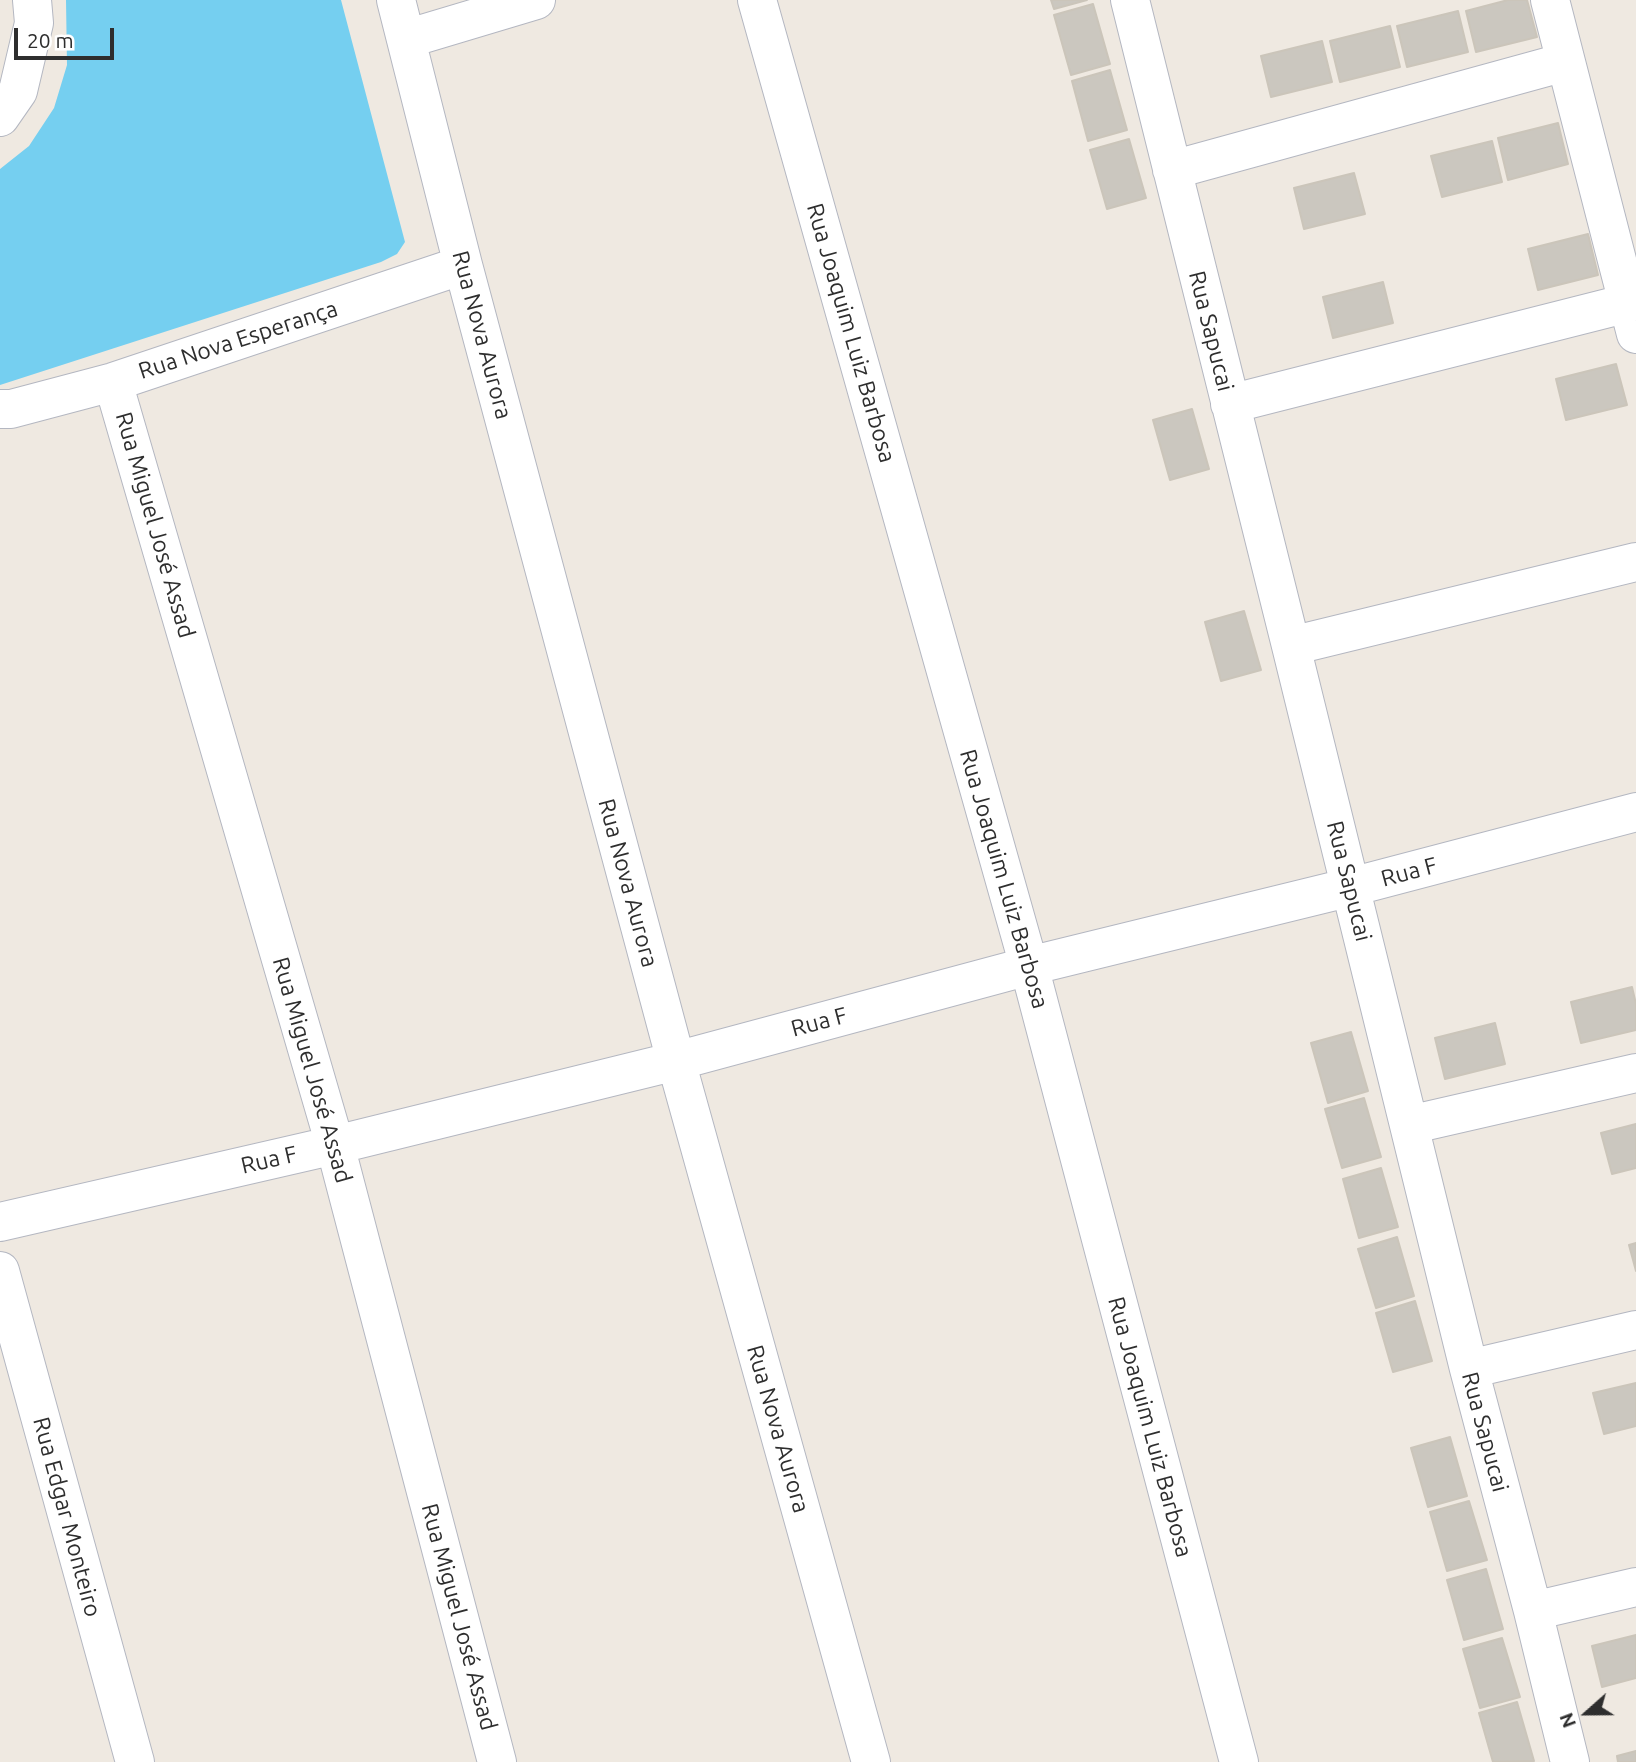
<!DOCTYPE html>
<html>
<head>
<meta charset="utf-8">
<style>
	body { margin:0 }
	#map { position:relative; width:1636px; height:1762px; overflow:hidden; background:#efe9e1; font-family:Ubuntu,sans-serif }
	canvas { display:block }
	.north { position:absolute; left:1552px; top:1678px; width:70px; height:70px; -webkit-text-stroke:5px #fff; paint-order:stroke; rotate:249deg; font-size:19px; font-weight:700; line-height:28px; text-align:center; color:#2e2e2e }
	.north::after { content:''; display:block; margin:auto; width:24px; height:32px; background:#2e2e2e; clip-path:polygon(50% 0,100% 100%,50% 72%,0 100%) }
	.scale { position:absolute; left:14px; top:28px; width:100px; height:32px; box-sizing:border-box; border:4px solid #2e2e2e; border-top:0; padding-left:9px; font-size:21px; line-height:24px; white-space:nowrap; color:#2e2e2e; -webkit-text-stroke:5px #fff; paint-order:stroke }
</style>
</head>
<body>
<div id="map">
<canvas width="1636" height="1762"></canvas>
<div class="north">N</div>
<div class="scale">20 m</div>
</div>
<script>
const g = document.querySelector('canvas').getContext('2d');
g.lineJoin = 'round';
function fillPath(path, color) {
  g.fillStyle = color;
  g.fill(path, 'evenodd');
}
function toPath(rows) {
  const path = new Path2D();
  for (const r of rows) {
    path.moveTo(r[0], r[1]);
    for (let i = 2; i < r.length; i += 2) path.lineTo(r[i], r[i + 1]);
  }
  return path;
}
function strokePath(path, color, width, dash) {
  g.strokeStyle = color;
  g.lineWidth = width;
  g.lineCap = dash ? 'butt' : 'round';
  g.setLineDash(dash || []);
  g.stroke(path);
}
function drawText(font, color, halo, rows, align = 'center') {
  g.font = font + ' Ubuntu,sans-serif';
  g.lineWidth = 5;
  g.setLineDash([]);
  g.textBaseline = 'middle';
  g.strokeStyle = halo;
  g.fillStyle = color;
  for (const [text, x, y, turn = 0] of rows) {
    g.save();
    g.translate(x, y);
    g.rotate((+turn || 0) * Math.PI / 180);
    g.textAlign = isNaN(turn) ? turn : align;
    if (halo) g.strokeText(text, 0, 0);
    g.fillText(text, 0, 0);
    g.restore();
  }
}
fillPath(toPath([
	[66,0,341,0,405,242,397,254,381,262,0,385,0,169,29,146,54,108,67,65]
]), '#75cff0');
const building = toPath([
	[1051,0,1087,0,1054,9,1051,0],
	[1508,0,1527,0,1537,37,1476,52,1466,11,1508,0],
	[1093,4,1110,64,1071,75,1054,15,1093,4],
	[1458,11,1468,52,1407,67,1397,26,1458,11],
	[1390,26,1400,67,1340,82,1330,41,1390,26],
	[1322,41,1332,82,1271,97,1261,56,1322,41],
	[1110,70,1127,130,1088,141,1072,81,1110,70],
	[1558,123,1568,164,1508,180,1498,138,1558,123],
	[1129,139,1146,198,1107,209,1090,150,1129,139],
	[1492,141,1502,182,1442,197,1431,156,1492,141],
	[1354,173,1365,214,1304,229,1294,188,1354,173],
	[1588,234,1598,275,1538,290,1528,249,1588,234],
	[1383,282,1393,323,1333,338,1323,297,1383,282],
	[1616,364,1627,405,1566,420,1556,379,1616,364],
	[1192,409,1209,469,1170,480,1153,420,1192,409],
	[1244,611,1261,670,1221,681,1205,622,1244,611],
	[1632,987,1636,1004,1636,1030,1581,1043,1571,1002,1632,987],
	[1495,1023,1505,1064,1445,1079,1435,1038,1495,1023],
	[1351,1032,1368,1091,1328,1103,1311,1043,1351,1032],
	[1364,1098,1381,1157,1342,1168,1325,1109,1364,1098],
	[1636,1124,1636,1168,1612,1174,1601,1133,1636,1124],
	[1381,1168,1398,1227,1359,1238,1343,1179,1381,1168],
	[1397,1237,1414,1296,1376,1308,1358,1249,1397,1237],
	[1636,1243,1636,1271,1629,1245,1636,1243],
	[1415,1301,1432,1361,1393,1372,1376,1313,1415,1301],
	[1636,1383,1636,1426,1604,1434,1593,1393,1636,1383],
	[1450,1437,1467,1496,1428,1507,1411,1448,1450,1437],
	[1469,1501,1487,1560,1447,1571,1430,1512,1469,1501],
	[1486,1569,1503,1629,1464,1640,1447,1580,1486,1569],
	[1636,1635,1636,1678,1602,1687,1592,1646,1636,1635],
	[1502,1638,1520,1697,1480,1708,1463,1649,1502,1638],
	[1517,1702,1534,1761,1493,1762,1479,1713,1517,1702],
	[1636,1751,1636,1762,1618,1762,1617,1756,1636,1751]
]);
fillPath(building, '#cbc7bf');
strokePath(building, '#cbc5ba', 2);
const minor = toPath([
	[396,0,463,265,676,1061,871,1762],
	[757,0,1029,966,1239,1762],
	[1130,0,1291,646,1469,1369,1533,1611,1570,1762],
	[1550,0,1636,334],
	[406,39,536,0],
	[0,117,18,91,34,23,32,0],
	[1172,170,1565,62],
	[113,382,335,1145,497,1762],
	[1230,404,1628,303],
	[0,409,11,409,113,382,463,265],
	[1291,646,1636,562],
	[1409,1125,1636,1073],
	[0,1222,335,1145,676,1061,1029,966,1351,887,1636,812],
	[0,1271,135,1762],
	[1469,1369,1636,1330],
	[1533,1611,1636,1587]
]);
strokePath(minor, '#b4b7c1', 40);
strokePath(minor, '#fff', 38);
drawText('23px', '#2e2e2e', '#fff', [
	["Rua Sapucai",1211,331,76],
	["Rua Joaquim Luiz Barbosa",851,333,74],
	["Rua Nova Aurora",482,335,75],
	["Rua Nova Esperança",238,340,-18],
	["Rua Miguel José Assad",155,525,74],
	["Rua F",1409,872,-15],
	["Rua Joaquim Luiz Barbosa",1004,879,74],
	["Rua Sapucai",1349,881,76],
	["Rua Nova Aurora",628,883,75],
	["Rua F",819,1022,-15],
	["Rua Miguel José Assad",312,1070,74],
	["Rua F",269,1160,-13],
	["Rua Joaquim Luiz Barbosa",1150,1427,75],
	["Rua Nova Aurora",778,1429,74],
	["Rua Sapucai",1485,1432,75],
	["Rua Edgar Monteiro",67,1517,75],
	["Rua Miguel José Assad",459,1617,75]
]);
</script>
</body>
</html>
